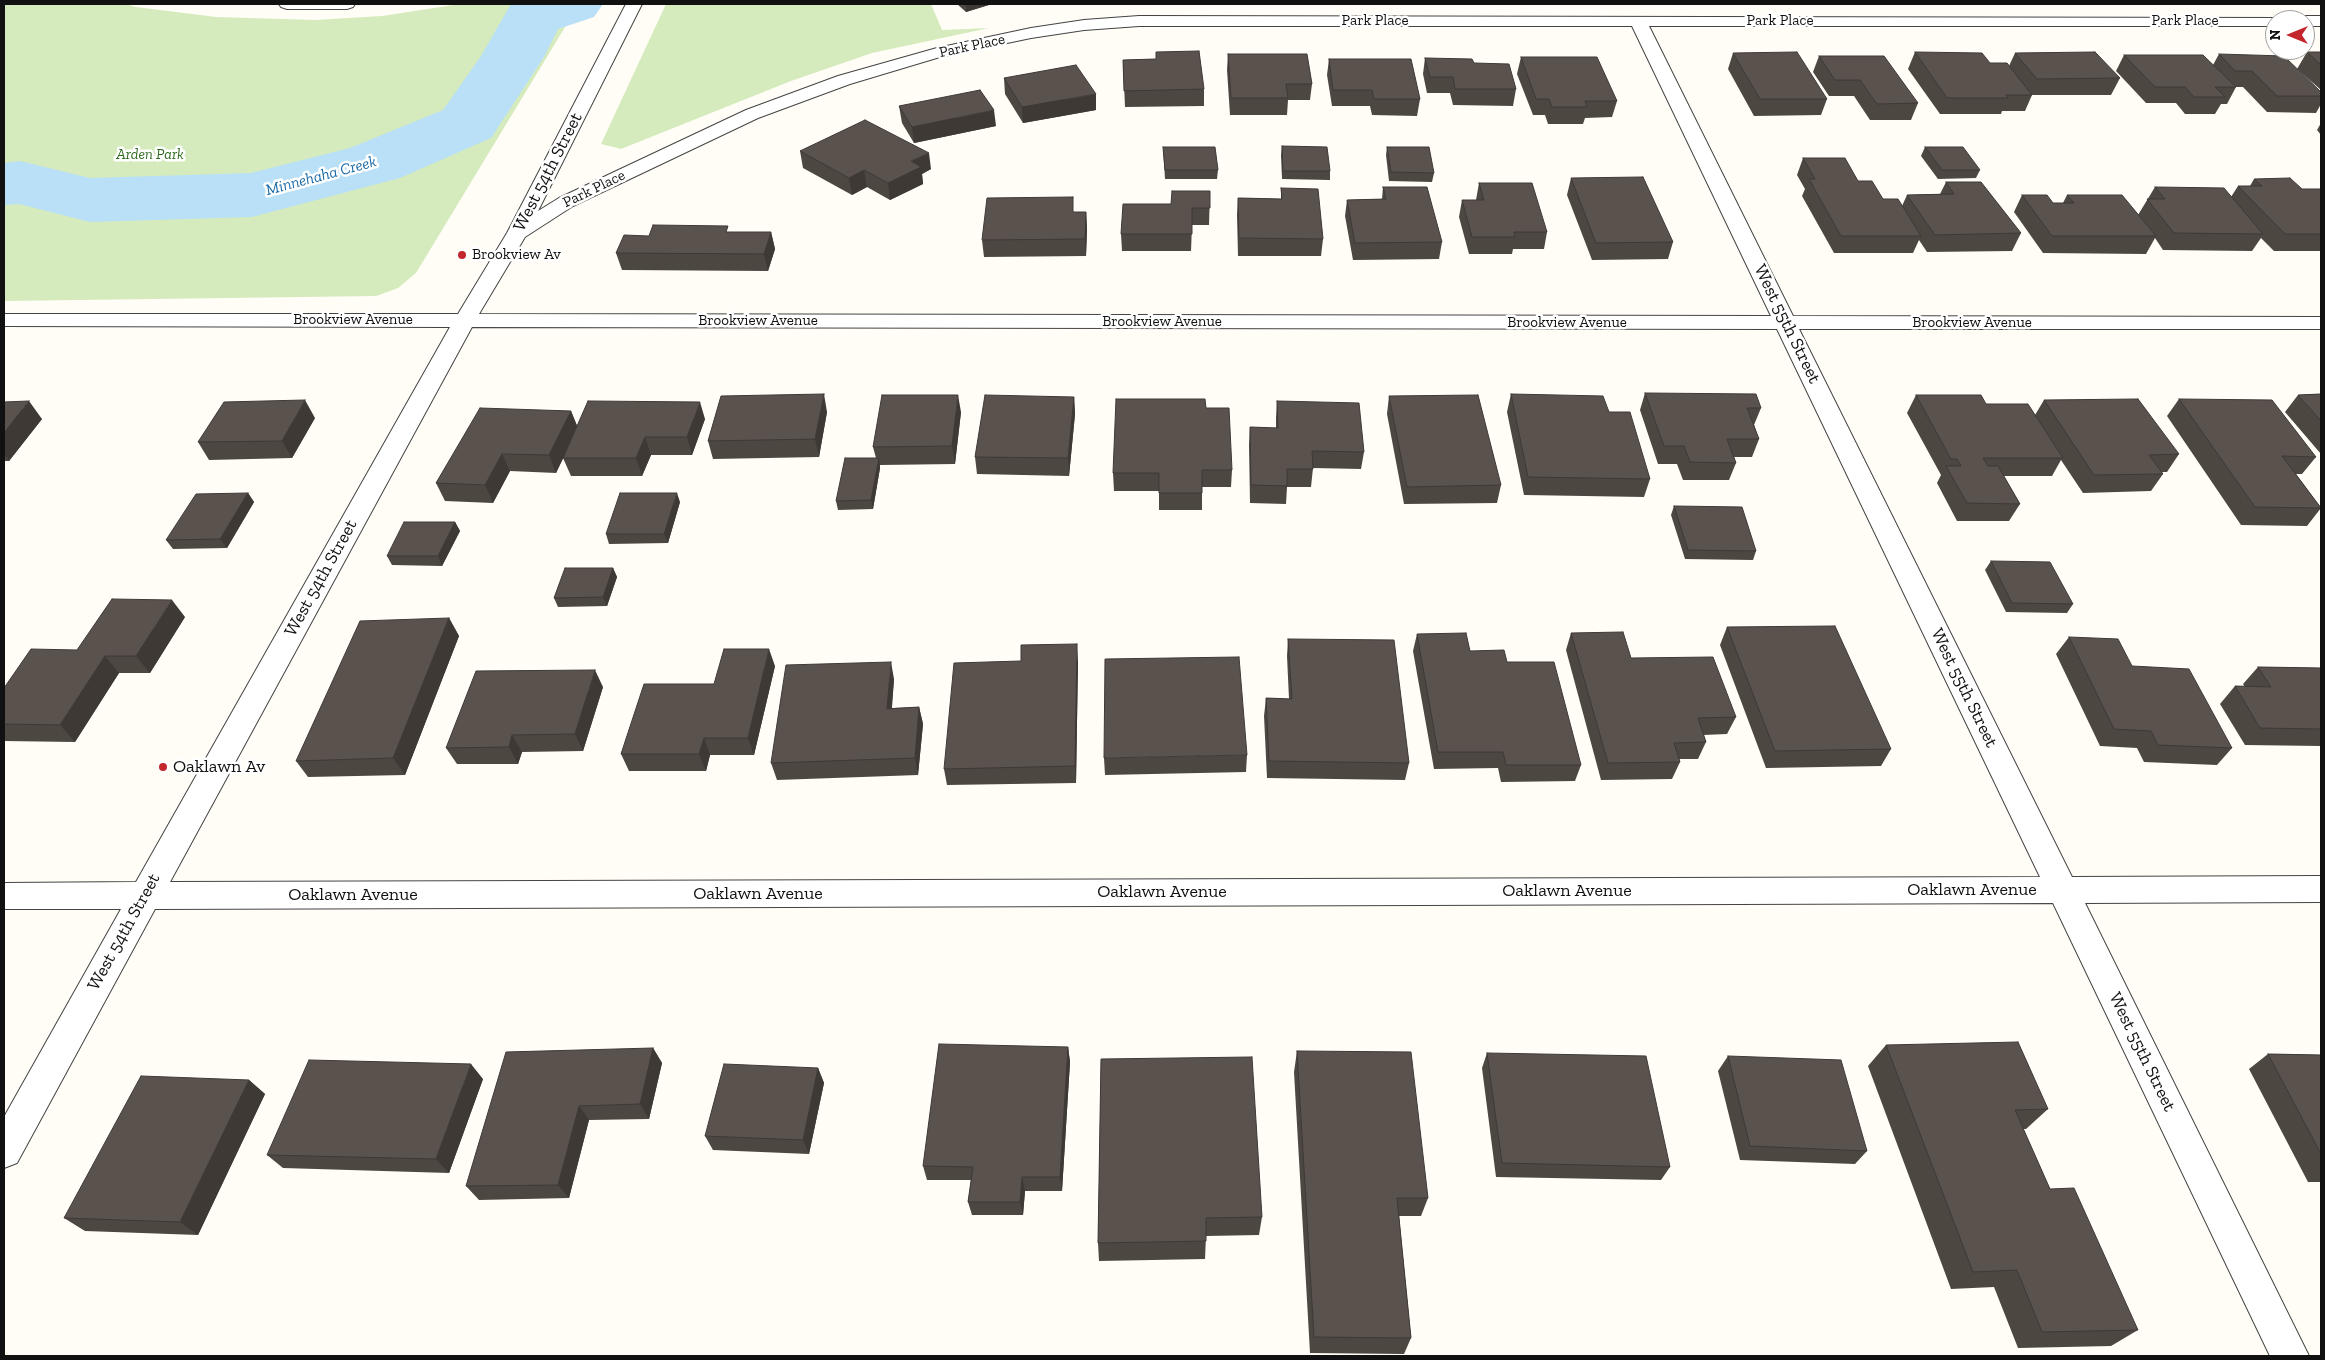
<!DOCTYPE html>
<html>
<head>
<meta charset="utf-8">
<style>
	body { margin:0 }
	#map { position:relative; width:2325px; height:1360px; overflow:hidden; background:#fffdf5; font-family:"Zilla Slab",serif }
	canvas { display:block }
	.frame { position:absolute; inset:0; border:5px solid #111; pointer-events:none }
	.north { position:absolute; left:2265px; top:10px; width:50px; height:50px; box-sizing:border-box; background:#fff; border:1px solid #a0a0a0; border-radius:50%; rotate:270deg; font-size:14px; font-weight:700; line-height:20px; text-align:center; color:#111 }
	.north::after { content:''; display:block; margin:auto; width:18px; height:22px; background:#c4262e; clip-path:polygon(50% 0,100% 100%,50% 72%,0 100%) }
</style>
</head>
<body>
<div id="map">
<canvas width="2325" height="1360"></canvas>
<div class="frame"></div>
<div class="north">N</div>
</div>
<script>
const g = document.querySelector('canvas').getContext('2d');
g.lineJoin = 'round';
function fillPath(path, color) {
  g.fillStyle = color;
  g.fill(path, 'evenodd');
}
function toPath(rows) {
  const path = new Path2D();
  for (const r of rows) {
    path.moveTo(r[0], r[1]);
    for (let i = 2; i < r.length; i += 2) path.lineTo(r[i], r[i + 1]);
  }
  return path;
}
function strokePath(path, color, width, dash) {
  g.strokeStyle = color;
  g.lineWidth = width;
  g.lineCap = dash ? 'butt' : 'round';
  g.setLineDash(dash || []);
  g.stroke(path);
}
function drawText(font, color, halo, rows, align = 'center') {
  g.font = font + ' "Zilla Slab",serif';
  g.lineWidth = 5;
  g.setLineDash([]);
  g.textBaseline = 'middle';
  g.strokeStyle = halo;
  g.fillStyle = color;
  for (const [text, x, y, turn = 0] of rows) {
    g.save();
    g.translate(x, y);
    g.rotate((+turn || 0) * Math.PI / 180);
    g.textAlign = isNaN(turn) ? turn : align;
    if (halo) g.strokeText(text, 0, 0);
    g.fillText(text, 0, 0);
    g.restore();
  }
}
fillPath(toPath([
	[4,4,124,4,136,7,216,17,315,20,382,16,460,4,579,4,416,273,398,288,376,296,4,301],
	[666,4,931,4,942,30,989,28,872,53,791,81,621,149,601,144]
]), '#d5ebbd');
fillPath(toPath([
	[511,4,603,4,594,17,558,29,544,57,491,138,400,178,252,217,90,222,19,204,4,205,4,163,20,161,90,178,251,173,350,148,443,110,481,56,511,4]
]), '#b9e0f7');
const minor = toPath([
	[279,4,355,4,353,7,347,9,287,9,281,7,279,4],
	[626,4,642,4,538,211,559,198,746,110,838,76,937,48,1031,28,1084,20,1139,16,2281,18,2283,20,2275,20,2275,26,1649,26,1793,316,2321,317,2321,329,1799,329,2072,877,2321,876,2321,902,2085,903,2309,1356,2270,1356,2053,903,155,909,17,1163,4,1168,4,1117,121,909,4,909,4,883,136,882,450,327,4,326,4,314,458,314,507,233,626,4],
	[1139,26,1632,26,1771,316,479,314,525,237,573,206,758,118,850,84,940,57,1031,38,1084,30,1139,26],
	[472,327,1777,329,2040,877,170,882,472,327],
	[2305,16,2321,16,2321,26,2305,26,2305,20,2297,20,2305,16]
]);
strokePath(minor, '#444', 2);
fillPath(minor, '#fff');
fillPath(toPath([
	[957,4,998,4,992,4,966,12],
	[1156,52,1204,89,1204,106,1125,107,1123,60,1156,59],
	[1915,52,2009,66,2015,53,2120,78,2111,95,2032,95,2025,111,2002,111,2001,114,1940,114,1908,69],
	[2307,52,2321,52,2321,90,2297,69],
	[1733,53,1827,99,1821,115,1754,116,1728,69],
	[1228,54,1312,84,1310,100,1288,100,1287,115,1230,115,1227,70],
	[2219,54,2321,92,2321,104,2316,113,2267,112,2243,87,2236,87,2227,104,2221,104,2215,114,2185,114,2176,103,2146,103,2116,71,2124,55,2213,65],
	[1819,56,1918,103,1911,120,1870,120,1854,96,1829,96,1813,72],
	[1521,57,1617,101,1612,117,1585,118,1583,124,1548,124,1545,115,1533,115,1517,74],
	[1425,58,1474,63,1516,89,1513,106,1453,105,1450,93,1427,93,1423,74],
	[1329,59,1420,99,1417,116,1372,115,1370,106,1332,106,1327,75],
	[1004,78,1096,110,1023,123,1005,94],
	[899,106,996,126,914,143,902,123],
	[2321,123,2321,135,2317,130],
	[1282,146,1330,171,1330,180,1282,179,1281,155],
	[1163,147,1218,170,1217,179,1165,179],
	[1387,147,1434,173,1432,182,1389,181,1386,155],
	[1925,147,1980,170,1976,178,1938,179,1921,156],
	[800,151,931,169,922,174,923,184,890,200,867,187,852,195,803,168],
	[1803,158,1858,181,1883,199,1902,206,1907,195,1940,194,1946,182,2021,233,2012,251,1927,252,1919,240,1913,253,1834,253,1802,196,1805,189,1797,175],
	[1571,178,1673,242,1668,259,1592,260,1567,195],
	[2254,179,2302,189,2321,189,2321,251,2274,251,2261,238,2252,251,2163,250,2155,238,2146,254,2043,253,2014,212,2022,195,2053,203,2063,203,2067,195,2138,215,2155,187,2231,197,2238,186,2250,186],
	[1479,183,1547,232,1544,249,1513,249,1512,254,1469,254,1459,217,1462,200,1476,200],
	[1383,187,1442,242,1439,259,1353,260,1345,216,1347,200,1382,199],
	[1281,188,1323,239,1321,256,1238,256,1237,215,1238,198,1281,199],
	[1210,191,1209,225,1192,225,1191,251,1122,251,1121,234,1171,204],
	[1074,212,1086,212,1087,229,1086,256,984,257,982,240],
	[729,232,771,232,775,249,768,271,622,270,616,253,649,236],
	[1645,393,1761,408,1754,425,1759,439,1752,457,1734,457,1736,463,1729,480,1683,480,1677,464,1658,464,1640,410],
	[1511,394,1609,412,1650,479,1644,497,1524,495,1507,412],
	[2321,394,2321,454,2285,412,2298,395],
	[1916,395,1986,404,2035,415,2044,400,2179,454,2167,472,2162,472,2163,474,2151,491,2083,493,2061,460,2052,476,2004,476,2020,504,2009,521,1957,521,1937,483,1941,475,1907,413],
	[1389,396,1501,485,1497,503,1404,504,1387,414],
	[1074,397,1075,414,1069,476,977,474,975,457],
	[2179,399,2316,457,2302,474,2296,474,2321,508,2307,526,2241,525,2167,416],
	[1277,401,1364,452,1361,469,1313,468,1311,487,1287,487,1286,504,1250,503,1249,445,1250,427,1276,428,1276,418],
	[4,402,42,419,9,461,4,461],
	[1206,408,1232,470,1231,487,1202,487,1202,510,1159,510,1159,491,1114,491,1113,473],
	[571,411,577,426,705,419,692,455,651,455,642,476,571,476,563,458,556,473,510,471,493,503,445,501,436,483],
	[827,412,819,457,713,459,708,441],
	[961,412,955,464,880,465,880,468,873,509,838,510,836,501,876,458,873,447],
	[315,418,292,458,209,460,198,442],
	[248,493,254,502,227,548,173,549,166,540],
	[680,502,668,543,609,544,606,534],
	[1674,506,1756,551,1753,560,1685,559,1671,515],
	[455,522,460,531,442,566,392,565,387,556],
	[1991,561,2073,604,2067,613,2006,612,1985,570],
	[613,568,617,577,607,606,558,607,554,598],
	[185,617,150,673,119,673,75,742,4,741,4,688],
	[449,618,459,636,405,775,308,777,296,761],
	[1727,627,1891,749,1881,766,1766,768,1720,645],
	[1571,633,1631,658,1736,717,1727,734,1703,735,1706,742,1698,759,1679,759,1680,762,1672,779,1601,780,1566,650],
	[1417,634,1507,662,1581,765,1575,781,1501,782,1498,768,1434,769,1413,651],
	[2069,637,2132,666,2232,748,2217,765,2144,762,2137,748,2100,746,2056,654],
	[1288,639,1409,763,1405,780,1267,778,1264,716,1266,698,1289,699,1287,656],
	[1078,661,1076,783,947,785,944,769],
	[775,666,754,755,710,755,706,771,629,771,621,754,714,684],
	[2258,667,2321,668,2321,746,2245,745,2220,704,2235,686,2245,687,2243,684],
	[894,679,892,708,919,707,923,724,918,775,777,780,771,763],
	[603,687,583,751,522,752,518,764,457,764,446,748],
	[1247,755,1246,772,1105,775,1104,758],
	[1886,1045,2048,1109,2026,1129,2023,1129,2050,1189,2138,1330,2111,1346,2018,1348,1994,1287,1951,1289,1868,1066],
	[1068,1047,1070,1062,1062,1191,1025,1191,1023,1215,972,1215,968,1202,971,1180,927,1180,923,1166],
	[653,1048,662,1063,649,1119,589,1120,569,1198,479,1200,466,1186],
	[1297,1051,1428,1198,1421,1216,1399,1216,1411,1338,1404,1354,1310,1353,1294,1072],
	[1487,1053,1670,1167,1661,1180,1496,1177,1482,1068],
	[2268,1054,2321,1055,2321,1182,2308,1182,2249,1069],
	[1728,1056,1867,1151,1855,1164,1740,1160,1718,1071],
	[1101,1059,1262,1217,1259,1235,1206,1236,1205,1259,1099,1261,1098,1243],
	[818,1068,824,1083,809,1154,713,1150,705,1136],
	[483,1079,449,1173,283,1168,267,1155],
	[249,1080,265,1094,198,1235,85,1231,64,1218]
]), '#4d4742');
fillPath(toPath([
	[966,4,998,4,992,4,966,12],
	[1096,94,1096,110,1023,123,1022,107],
	[994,110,996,126,914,143,912,127],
	[929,153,931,169,922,174,923,184,890,200,888,183,911,161],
	[864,170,867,187,852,195,849,178],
	[1086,212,1087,229,1086,256,1085,239],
	[771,232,775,249,768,271,764,254],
	[824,394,827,412,819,457,815,439],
	[958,395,961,412,955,464,952,446],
	[1074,397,1075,414,1069,476,1068,458],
	[305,400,315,418,292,458,282,441],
	[29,401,42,419,9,461,4,453,4,433],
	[700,402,705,419,692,455,687,437],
	[571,411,578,428,556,473,549,455],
	[645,437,651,455,642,476,636,458],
	[502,454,510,471,493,503,485,485],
	[879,458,880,468,873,509,871,500],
	[248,493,254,502,227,548,220,539],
	[677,493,680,502,668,543,664,534],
	[455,522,460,531,442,566,438,556],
	[613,568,617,577,607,606,603,597],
	[172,600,185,617,150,673,136,656],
	[449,618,459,636,405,775,393,758],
	[1077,644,1078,661,1076,783,1075,766],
	[769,649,775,666,754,755,748,738],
	[105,656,119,673,75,742,60,725],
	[891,662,894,679,890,726,887,709],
	[595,670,603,687,583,751,575,734],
	[919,707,923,724,918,775,915,758],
	[512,735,522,752,518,764,509,747],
	[704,738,710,755,706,771,699,754],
	[1068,1047,1070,1062,1062,1191,1060,1177],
	[653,1048,662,1063,649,1119,640,1104],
	[471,1064,483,1079,449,1173,436,1159],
	[818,1068,824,1083,809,1154,803,1140],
	[249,1080,265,1094,198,1235,180,1222],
	[579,1106,589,1120,569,1198,558,1185],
	[1022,1177,1025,1191,1023,1215,1020,1202]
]), '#3f3936');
const building = toPath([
	[1199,51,1204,89,1124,91,1123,60,1156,59,1156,52,1199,51],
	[1797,52,1827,99,1760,99,1733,53,1797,52],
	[1915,52,1982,53,1990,63,2007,63,2032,95,2006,95,2008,98,1947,98,1915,52],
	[2095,52,2120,78,2037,79,2015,53,2095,52],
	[2307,52,2321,52,2321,65,2307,52],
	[1228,54,1307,54,1312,84,1286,84,1288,98,1231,98,1228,54],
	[2219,54,2284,56,2321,92,2321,96,2277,96,2252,71,2235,71,2219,54],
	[2124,55,2203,55,2236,87,2215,87,2225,97,2194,97,2185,87,2155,87,2124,55],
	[1819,56,1884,56,1918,103,1877,104,1860,80,1835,80,1819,56],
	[1521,57,1597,57,1617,101,1585,101,1587,107,1552,107,1549,99,1536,99,1521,57],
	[1425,58,1472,59,1474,63,1509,64,1516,89,1455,89,1453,77,1430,77,1425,58],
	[1329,59,1411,59,1420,99,1374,99,1372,90,1333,90,1329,59],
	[1076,65,1096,94,1022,107,1004,78,1076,65],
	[980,90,994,110,912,127,899,106,980,90],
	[865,120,929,153,911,161,921,167,888,183,864,170,849,178,800,151,865,120],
	[1282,146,1327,147,1330,171,1283,171,1282,146],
	[1163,147,1215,147,1218,170,1165,170,1163,147],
	[1387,147,1429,147,1434,173,1391,172,1387,147],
	[1925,147,1963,147,1980,170,1942,170,1925,147],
	[1803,158,1845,158,1858,181,1872,181,1883,199,1898,199,1921,236,1841,236,1809,179,1815,179,1803,158],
	[1643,177,1673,242,1596,243,1571,178,1643,177],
	[2290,178,2302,189,2321,189,2321,234,2285,234,2238,186,2262,186,2254,179,2290,178],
	[1946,182,1981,182,2021,233,1935,235,1907,195,1954,194,1946,182],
	[1479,183,1532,183,1547,232,1514,232,1515,237,1472,237,1462,200,1484,200,1479,183],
	[1383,187,1427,187,1442,242,1355,243,1347,200,1386,199,1383,187],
	[2155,187,2224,188,2263,234,2174,233,2147,199,2165,199,2155,187],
	[1281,188,1318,189,1323,239,1239,238,1238,198,1282,199,1281,188],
	[1172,191,1210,191,1210,208,1192,208,1192,234,1121,234,1123,204,1171,204,1172,191],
	[2022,195,2047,195,2053,203,2074,203,2067,195,2122,195,2156,236,2052,236,2022,195],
	[1073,197,1073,212,1086,212,1085,239,982,240,987,198,1073,197],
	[653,225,728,226,726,232,771,232,764,254,616,253,624,235,649,236,653,225],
	[1645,393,1756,394,1761,408,1747,408,1759,439,1727,439,1736,463,1690,462,1684,446,1664,446,1645,393],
	[824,394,815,439,708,441,721,396,824,394],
	[1511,394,1603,396,1609,412,1630,412,1650,479,1528,477,1511,394],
	[2321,394,2321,421,2298,395,2321,394],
	[882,395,958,395,952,446,873,447,882,395],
	[985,395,1074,397,1068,458,975,457,985,395],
	[1478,395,1501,485,1407,487,1389,396,1478,395],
	[1916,395,1981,395,1986,404,2028,404,2063,458,1983,458,1988,466,1998,466,2020,504,1967,503,1946,466,1961,466,1957,459,1951,459,1916,395],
	[1116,399,1205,399,1206,408,1229,408,1232,470,1202,470,1202,493,1159,493,1159,473,1113,473,1116,399],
	[2138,399,2179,454,2149,455,2163,474,2094,475,2044,400,2138,399],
	[2179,399,2272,400,2316,457,2282,456,2321,508,2255,507,2179,399],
	[305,400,282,441,198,442,224,402,305,400],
	[29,401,4,433,4,402,29,401],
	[588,401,700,402,687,437,645,437,636,458,563,458,588,401],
	[1277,401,1359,403,1364,452,1312,451,1313,469,1287,469,1287,486,1251,485,1250,427,1278,428,1277,401],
	[480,408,571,411,549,455,502,454,485,485,436,483,480,408],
	[845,458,879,458,871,500,836,501,845,458],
	[248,493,220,539,166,540,196,494,248,493],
	[620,493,677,493,664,534,606,534,620,493],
	[1674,506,1742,507,1756,551,1688,550,1674,506],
	[404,522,455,522,438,556,387,556,404,522],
	[1991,561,2050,562,2073,604,2012,603,1991,561],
	[565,568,613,568,603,597,554,598,565,568],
	[112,599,172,600,136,656,105,656,60,725,4,724,4,688,31,649,77,650,112,599],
	[449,618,393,758,296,761,360,621,449,618],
	[1835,626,1891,749,1775,751,1727,627,1835,626],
	[1623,632,1631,658,1713,657,1736,717,1698,718,1706,742,1674,743,1680,762,1608,763,1571,633,1623,632],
	[1466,633,1470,651,1504,650,1507,662,1554,662,1581,765,1506,765,1503,752,1438,752,1417,634,1466,633],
	[2069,637,2118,639,2132,666,2189,669,2232,748,2158,745,2151,731,2114,729,2069,637],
	[1288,639,1394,640,1409,763,1269,761,1266,698,1292,699,1288,639],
	[1077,644,1075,766,944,769,954,663,1021,661,1021,645,1077,644],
	[724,649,769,649,748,738,704,738,699,754,621,754,644,684,714,684,724,649],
	[1239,657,1247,755,1104,758,1105,659,1239,657],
	[891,662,887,709,919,707,915,758,771,763,786,665,891,662],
	[2258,667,2321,668,2321,729,2260,728,2235,686,2271,687,2258,667],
	[595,670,575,734,512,735,509,747,446,748,476,671,595,670],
	[2018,1042,2048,1109,2015,1110,2050,1189,2074,1188,2138,1330,2042,1332,2017,1270,1973,1272,1886,1045,2018,1042],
	[939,1044,1068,1047,1060,1177,1022,1177,1020,1202,968,1202,973,1167,923,1166,939,1044],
	[653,1048,640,1104,579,1106,558,1185,466,1186,506,1052,653,1048],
	[1297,1051,1411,1052,1428,1198,1397,1198,1411,1338,1314,1337,1297,1051],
	[1487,1053,1646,1056,1670,1167,1502,1163,1487,1053],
	[2268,1054,2321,1055,2321,1154,2268,1054],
	[1728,1056,1841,1060,1867,1151,1750,1146,1728,1056],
	[1252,1057,1262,1217,1206,1218,1206,1241,1098,1243,1101,1059,1252,1057],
	[309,1060,471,1064,436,1159,267,1155,309,1060],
	[724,1064,818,1068,803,1140,705,1136,724,1064],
	[141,1076,249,1080,180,1222,64,1218,141,1076]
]);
fillPath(building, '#5a524d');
strokePath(building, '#3f3936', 1);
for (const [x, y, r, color] of [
	[462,255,5,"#c4262e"],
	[163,767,5,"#c4262e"]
]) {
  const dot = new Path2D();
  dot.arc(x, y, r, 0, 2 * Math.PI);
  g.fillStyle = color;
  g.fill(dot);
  strokePath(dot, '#fff', 2);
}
drawText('15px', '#111', '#fff', [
	["Park Place",1375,21],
	["Park Place",1780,21],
	["Park Place",2185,21],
	["Park Place",972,46,-12],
	["Park Place",594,189,-26],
	["Brookview Avenue",353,320],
	["Brookview Avenue",758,321],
	["Brookview Avenue",1162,322],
	["Brookview Avenue",1567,323],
	["Brookview Avenue",1972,323]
]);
drawText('italic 15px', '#2f6b1f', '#fff', [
	["Arden Park",150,155]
]);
drawText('15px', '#111', '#fff', [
	["Brookview Av",472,255]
], 'left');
drawText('italic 16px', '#1768a6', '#fff', [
	["Minnehaha Creek",321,176,-15]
]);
drawText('18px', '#111', '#fff', [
	["West 54th Street",548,172,-63],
	["West 55th Street",1787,324,64],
	["West 54th Street",321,578,-61],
	["West 55th Street",1964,688,64],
	["Oaklawn Avenue",1972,890],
	["Oaklawn Avenue",1567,891],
	["Oaklawn Avenue",1162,892],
	["Oaklawn Avenue",758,894],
	["Oaklawn Avenue",353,895],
	["West 54th Street",124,932,-61],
	["West 55th Street",2142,1052,64]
]);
drawText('18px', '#111', '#fff', [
	["Oaklawn Av",173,767]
], 'left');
</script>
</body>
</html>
